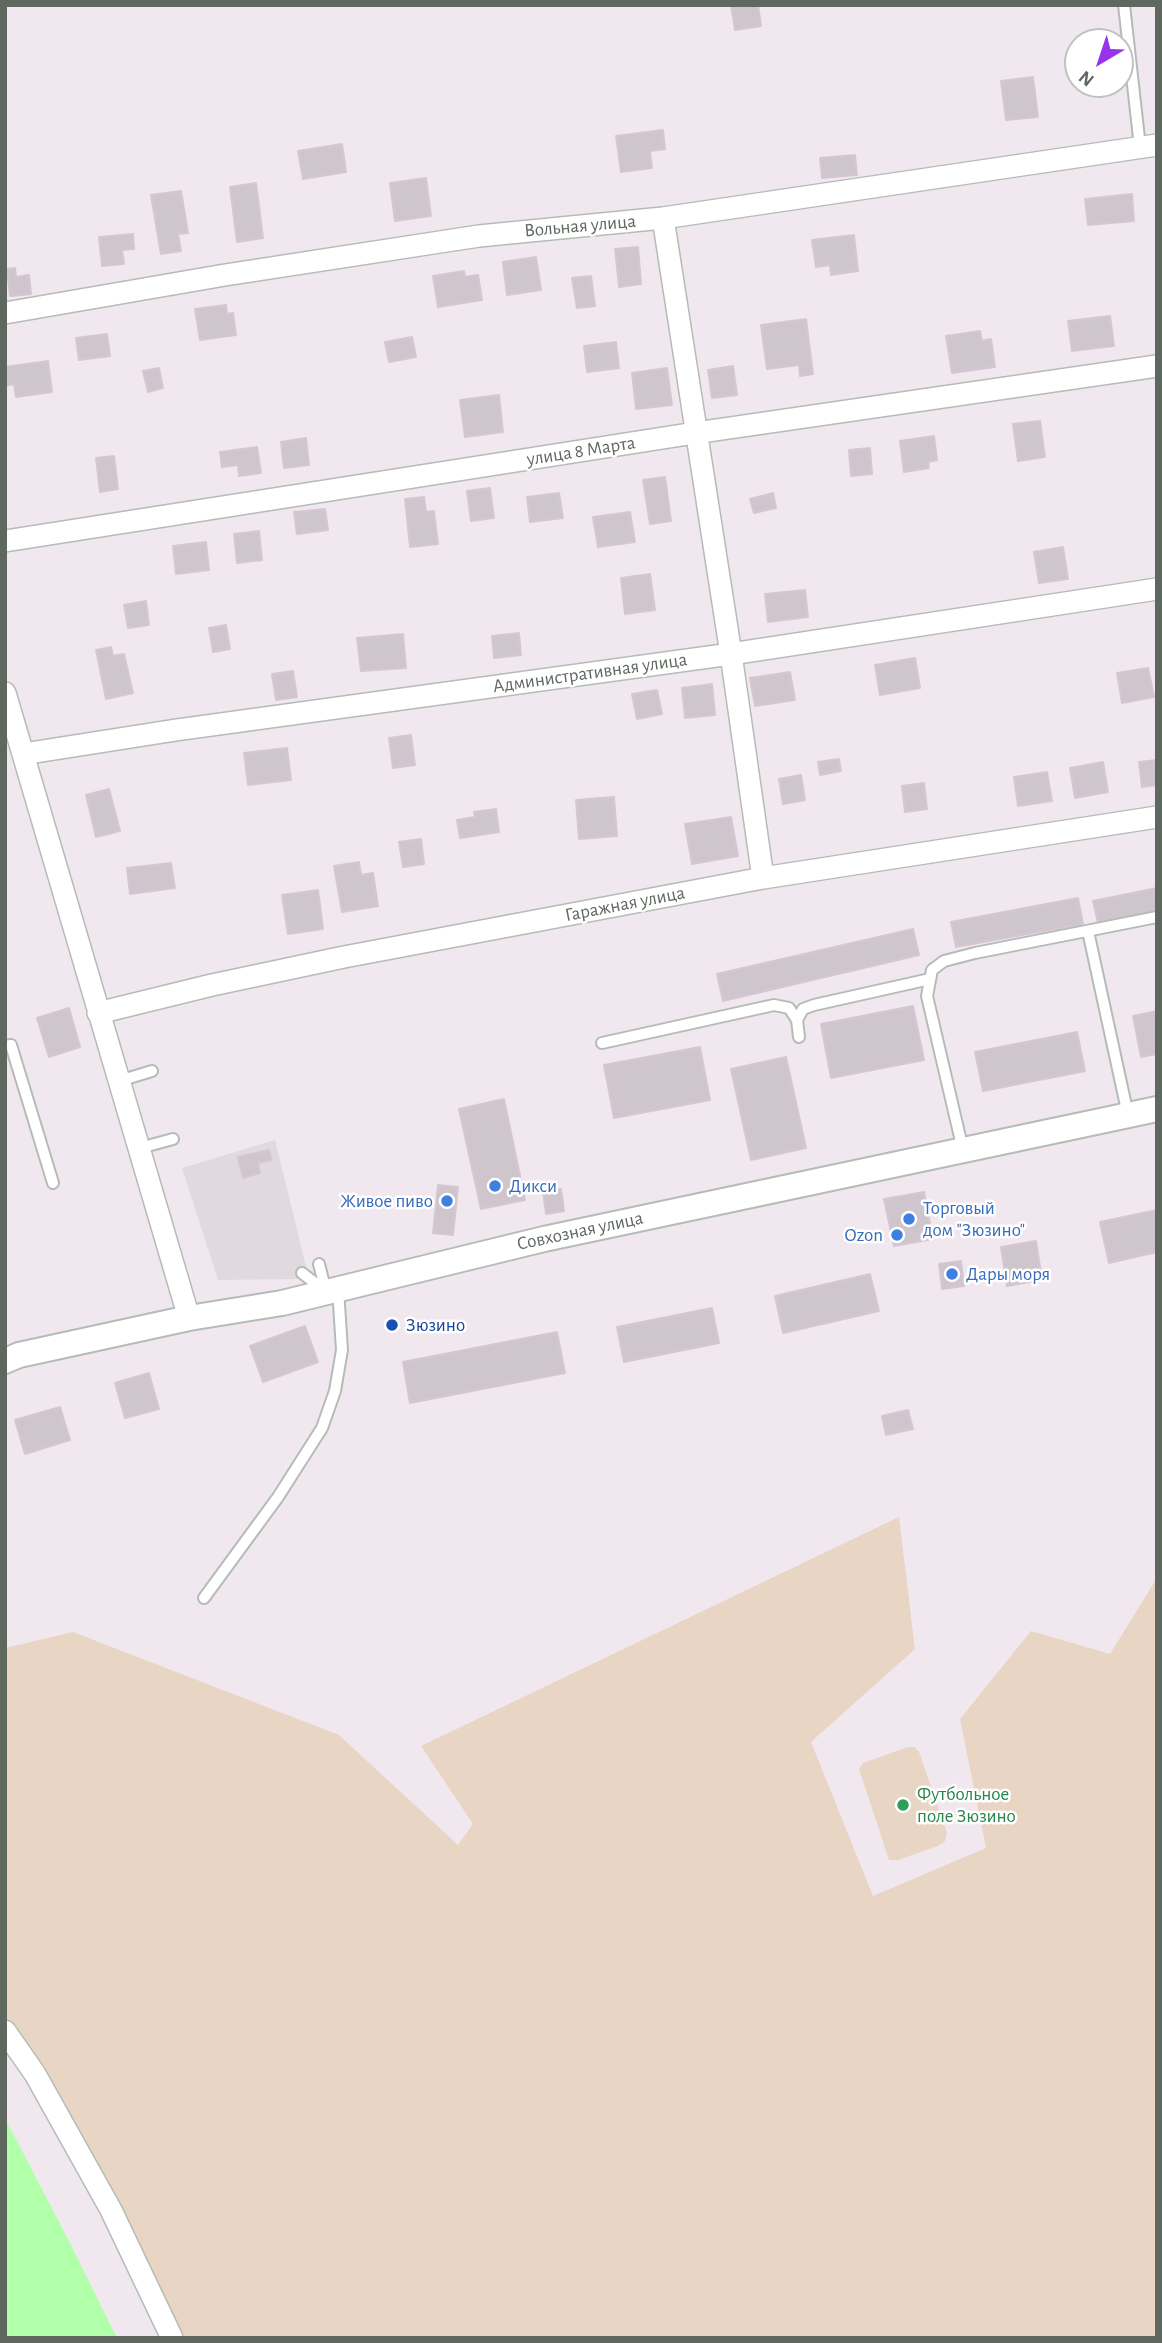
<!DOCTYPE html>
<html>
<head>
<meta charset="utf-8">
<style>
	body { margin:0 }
	#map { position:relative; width:1162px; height:2343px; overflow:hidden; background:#f1e8ef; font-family:"Alegreya Sans",sans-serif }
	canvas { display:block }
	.frame { position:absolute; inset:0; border:7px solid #5f685f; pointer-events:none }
	.north { position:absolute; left:1064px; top:28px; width:70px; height:70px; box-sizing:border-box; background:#fff; border:2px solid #bfc3bf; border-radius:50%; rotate:219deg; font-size:19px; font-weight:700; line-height:28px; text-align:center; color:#5f685f }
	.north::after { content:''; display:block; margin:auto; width:24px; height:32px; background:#9832ec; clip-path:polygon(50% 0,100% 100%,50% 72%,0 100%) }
</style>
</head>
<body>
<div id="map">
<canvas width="1162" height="2343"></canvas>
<div class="frame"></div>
<div class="north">N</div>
</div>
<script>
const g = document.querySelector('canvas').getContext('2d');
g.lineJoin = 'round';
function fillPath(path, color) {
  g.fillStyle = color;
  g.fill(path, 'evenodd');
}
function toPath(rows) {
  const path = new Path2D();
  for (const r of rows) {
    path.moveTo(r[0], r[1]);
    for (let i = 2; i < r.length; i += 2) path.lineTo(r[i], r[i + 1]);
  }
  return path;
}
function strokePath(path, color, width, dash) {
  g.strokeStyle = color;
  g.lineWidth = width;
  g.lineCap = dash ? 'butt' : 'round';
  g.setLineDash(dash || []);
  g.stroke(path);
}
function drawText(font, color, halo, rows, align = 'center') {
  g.font = font + ' "Alegreya Sans",sans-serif';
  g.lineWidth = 5;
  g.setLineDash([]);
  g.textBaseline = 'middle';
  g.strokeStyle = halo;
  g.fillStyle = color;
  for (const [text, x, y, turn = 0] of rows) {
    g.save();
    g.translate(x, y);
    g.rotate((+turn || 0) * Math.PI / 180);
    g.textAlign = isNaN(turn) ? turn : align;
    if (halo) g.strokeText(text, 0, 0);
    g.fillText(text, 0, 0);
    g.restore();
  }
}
fillPath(toPath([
	[275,1140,306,1266,299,1279,218,1280,182,1168]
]), '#e0dadf');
fillPath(toPath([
	[899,1517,915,1649,811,1742,873,1896,986,1848,960,1719,1031,1631,1110,1654,1157,1578,1157,2338,172,2338,5,2041,5,1648,73,1632,339,1735,458,1845,473,1824,421,1746],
	[908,1747,915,1747,919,1752,947,1833,945,1841,938,1846,898,1860,889,1860,859,1769,863,1763]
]), '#e8d5c4');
fillPath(toPath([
	[5,2118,71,2245,117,2338,5,2338]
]), '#b2ffaa');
const building = toPath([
	[731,5,758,5,761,26,735,30,731,5],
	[1033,77,1038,117,1006,120,1001,81,1033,77],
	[663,130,665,149,650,151,652,168,621,172,616,136,663,130],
	[342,144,346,172,303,179,298,151,342,144],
	[855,155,857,175,822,178,820,158,855,155],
	[426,178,431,216,395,221,390,183,426,178],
	[256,183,263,238,237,242,230,187,256,183],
	[181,191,188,233,178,234,181,251,161,254,151,195,181,191],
	[1132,194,1134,221,1088,225,1085,199,1132,194],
	[133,234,134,249,122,250,124,264,102,266,99,237,133,234],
	[854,235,858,271,831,275,830,265,816,267,812,240,854,235],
	[638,247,641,284,619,287,615,249,638,247],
	[536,257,541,290,507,295,503,262,536,257],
	[15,268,16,277,29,275,31,294,10,296,7,269,15,268],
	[464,271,465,277,478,275,482,300,438,307,433,276,464,271],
	[591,276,595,306,577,308,572,278,591,276],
	[226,305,227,314,233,313,236,335,200,340,195,309,226,305],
	[1110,316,1114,346,1072,351,1068,321,1110,316],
	[806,319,813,374,800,376,799,365,767,369,761,325,806,319],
	[980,331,982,341,991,339,995,367,952,373,946,336,980,331],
	[107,334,110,356,79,360,76,338,107,334],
	[412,337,416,357,389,362,385,342,412,337],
	[616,342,619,368,587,372,584,346,616,342],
	[48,361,52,392,16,397,14,384,5,386,5,367,48,361],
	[733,366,737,395,712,398,708,370,733,366],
	[159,368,163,388,148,392,143,371,159,368],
	[667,368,672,405,636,409,632,373,667,368],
	[499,395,503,432,465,437,460,400,499,395],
	[1040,421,1045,457,1018,461,1013,424,1040,421],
	[934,436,937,460,928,462,929,468,904,472,900,441,934,436],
	[306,438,309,465,284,468,281,442,306,438],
	[257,447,261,473,239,476,238,465,222,467,220,452,257,447],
	[870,448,872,474,851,476,849,450,870,448],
	[114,456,118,489,100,492,96,458,114,456],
	[665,477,671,521,650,524,643,480,665,477],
	[490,488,494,518,471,521,467,491,490,488],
	[559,493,563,518,530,522,527,497,559,493],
	[773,493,776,508,754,513,750,499,773,493],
	[424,497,426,512,434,511,438,544,410,547,405,499,424,497],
	[325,509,328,530,297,534,294,512,325,509],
	[630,512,635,542,598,547,593,517,630,512],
	[259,531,262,560,237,563,234,534,259,531],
	[206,542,209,570,176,574,173,546,206,542],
	[1063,547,1068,579,1039,583,1034,552,1063,547],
	[650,574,655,610,625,614,621,578,650,574],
	[805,590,808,617,768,622,765,594,805,590],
	[146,601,149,625,128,628,124,605,146,601],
	[226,625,230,649,213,652,209,628,226,625],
	[519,633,521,655,494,658,492,636,519,633],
	[403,634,406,668,361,671,357,638,403,634],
	[111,647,113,656,124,654,133,693,106,699,96,650,111,647],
	[915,658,920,688,880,695,875,665,915,658],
	[1148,668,1154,697,1122,703,1117,673,1148,668],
	[293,671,297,697,276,700,272,674,293,671],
	[790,672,795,700,755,706,750,678,790,672],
	[712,684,715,715,685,718,682,688,712,684],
	[657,690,662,714,637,719,632,694,657,690],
	[411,735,415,765,393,768,389,738,411,735],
	[287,748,291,780,248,785,244,753,287,748],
	[839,759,841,771,820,775,818,762,839,759],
	[1157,760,1157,785,1142,787,1139,762,1157,760],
	[1103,762,1108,792,1075,798,1070,768,1103,762],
	[1047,772,1052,801,1018,806,1014,777,1047,772],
	[801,775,805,800,783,804,779,779,801,775],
	[924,783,927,809,905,812,902,786,924,783],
	[109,789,120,831,96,837,86,795,109,789],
	[614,797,617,836,579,839,576,800,614,797],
	[496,809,499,832,460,838,457,820,475,817,474,812,496,809],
	[731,817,738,856,692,864,685,824,731,817],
	[421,839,424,864,403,867,399,842,421,839],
	[359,862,361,875,373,873,378,906,342,912,334,866,359,862],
	[171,863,175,888,130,894,127,868,171,863],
	[1157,888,1157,911,1098,923,1093,901,1157,888],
	[318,890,323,929,288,934,282,895,318,890],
	[1078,898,1083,924,956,947,951,922,1078,898],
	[913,929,919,955,723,1001,717,974,913,929],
	[913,1006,924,1060,831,1078,821,1024,913,1006],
	[69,1008,80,1047,49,1057,37,1018,69,1008],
	[1157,1011,1157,1054,1141,1057,1133,1016,1157,1011],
	[1077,1032,1085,1071,983,1091,975,1052,1077,1032],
	[700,1047,710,1100,614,1118,604,1065,700,1047],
	[786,1057,806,1148,751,1160,731,1069,786,1057],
	[504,1099,525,1200,481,1209,459,1109,504,1099],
	[269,1150,272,1160,258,1163,260,1173,243,1178,238,1157,269,1150],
	[438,1185,458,1187,453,1235,433,1233,438,1185],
	[561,1189,564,1211,546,1214,543,1191,561,1189],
	[924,1192,933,1239,894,1246,884,1199,924,1192],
	[1157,1210,1157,1252,1109,1263,1100,1222,1157,1210],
	[1036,1241,1042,1280,1007,1286,1001,1247,1036,1241],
	[961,1261,964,1286,942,1289,939,1264,961,1261],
	[870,1274,879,1311,783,1333,775,1296,870,1274],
	[712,1308,719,1343,624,1362,617,1327,712,1308],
	[305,1326,318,1362,263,1382,250,1346,305,1326],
	[557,1332,565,1373,410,1403,403,1362,557,1332],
	[149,1373,159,1409,125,1418,115,1383,149,1373],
	[60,1407,70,1440,25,1454,15,1420,60,1407],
	[908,1410,913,1429,886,1435,882,1416,908,1410]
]);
fillPath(building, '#cfc6cd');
strokePath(building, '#d6c6d4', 2);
const service = toPath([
	[1124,5,1140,147],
	[1088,931,1128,1115],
	[797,1020,803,1009,814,1005,930,979],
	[602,1043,774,1005,789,1008,797,1020,799,1037],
	[5,1046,11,1045,53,1183],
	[119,1081,152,1071],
	[140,1148,173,1139],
	[963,1150,927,996,932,970,944,961,975,953,1157,917],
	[319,1264,326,1292],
	[302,1273,324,1290],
	[204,1598,278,1497,322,1428,335,1391,342,1350,338,1289]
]);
const minor = toPath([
	[663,218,731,654,763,878],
	[5,313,225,275,479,236,663,218,1157,145],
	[5,541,695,433,1157,366],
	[5,693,189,1318],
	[23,754,176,730,731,654,1157,589],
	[98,1013,212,985,344,957,763,878,1157,817],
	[5,2031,35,2074,111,2210,172,2338]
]);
const tertiary = toPath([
	[5,1361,19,1355,189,1318,282,1303,544,1239,1157,1109]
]);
strokePath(service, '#b5bcb6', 14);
strokePath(minor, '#b5bcb6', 24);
strokePath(tertiary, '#b5bcb6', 28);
strokePath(service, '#fff', 10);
strokePath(minor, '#fff', 21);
strokePath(tertiary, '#fff', 24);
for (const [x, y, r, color] of [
	[495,1186,7,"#3f7fe0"],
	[447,1201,7,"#3f7fe0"],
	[909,1219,7,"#3f7fe0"],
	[897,1235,7,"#3f7fe0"],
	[952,1274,7,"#3f7fe0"],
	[392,1325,7,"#1a4fb4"],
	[903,1805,7,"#2e9e5b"]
]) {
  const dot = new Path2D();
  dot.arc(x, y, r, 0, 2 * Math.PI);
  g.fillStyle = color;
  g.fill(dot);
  strokePath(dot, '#fff', 2.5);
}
drawText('19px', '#5f685f', '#fff', [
	["Вольная улица",580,226,-5],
	["улица 8 Марта",581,451,-9],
	["Административная улица",590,673,-8],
	["Гаражная улица",625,904,-11],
	["Совхозная улица",580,1231,-12]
]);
drawText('19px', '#366cbe', '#fff', [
	["Дикси",509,1186],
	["Живое пиво",433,1201,"right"],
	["Торговый",923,1208],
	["дом \"Зюзино\"",923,1230],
	["Ozon",883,1235,"right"],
	["Дары моря",966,1274]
], 'left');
drawText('19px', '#164399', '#fff', [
	["Зюзино",406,1325]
], 'left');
drawText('19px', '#27864d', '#fff', [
	["Футбольное",917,1794],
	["поле Зюзино",917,1816]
], 'left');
</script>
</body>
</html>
